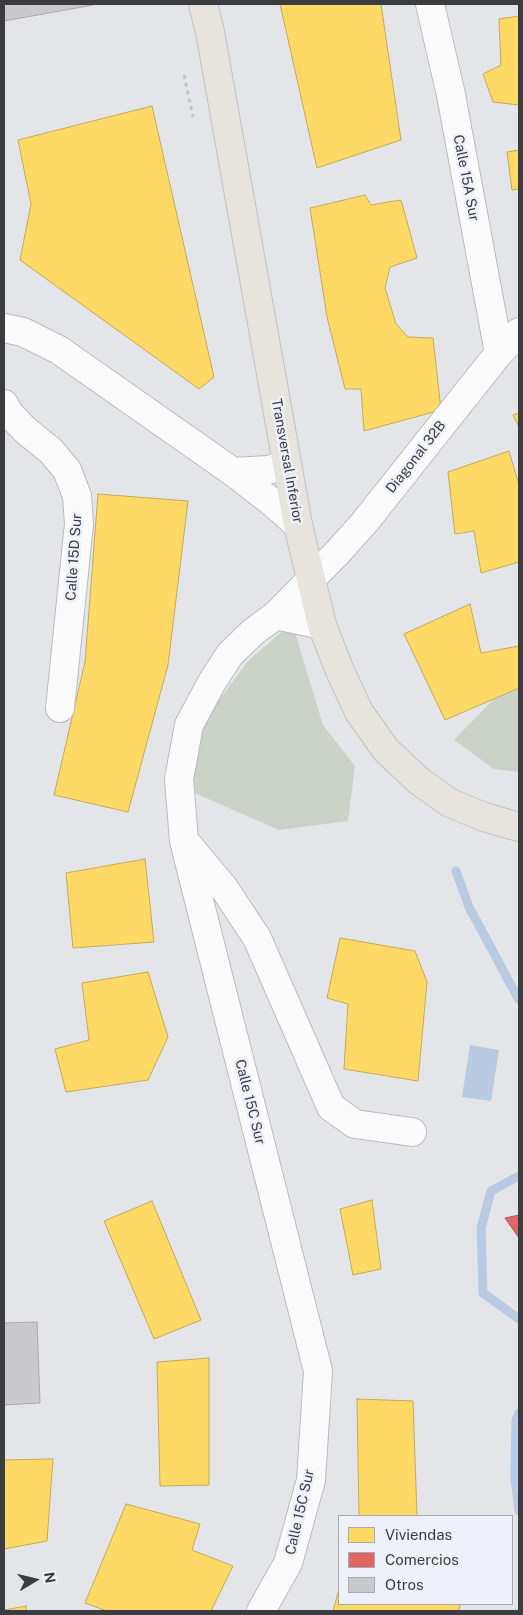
<!DOCTYPE html>
<html>
<head>
<meta charset="utf-8">
<style>
	body { margin:0 }
	#map { position:relative; width:523px; height:1615px; overflow:hidden; background:#e4e5e9; font-family:"Public Sans",sans-serif }
	canvas { display:block }
	.frame { position:absolute; inset:0; border:5px solid #3a3c3f; pointer-events:none }
	.legend { position:absolute; left:338px; top:1515px; width:175px; height:90px; box-sizing:border-box; background:#eef1f9; border:1px solid #a6a9af; margin:0; padding:6px 9px; list-style:none; font-size:15px; color:#3a3c3f }
	.legend li { display:flex; align-items:center; gap:10px; height:25px }
	.legend b { width:25px; border:1px solid #a6a9af }
	.north { position:absolute; left:10px; top:1555px; width:50px; height:50px; -webkit-text-stroke:4px #eef1f9; paint-order:stroke; rotate:81deg; font-size:14px; font-weight:700; line-height:20px; text-align:center; color:#3a3c3f }
	.north::after { content:''; display:block; margin:auto; width:18px; height:22px; background:#3a3c3f; clip-path:polygon(50% 0,100% 100%,50% 72%,0 100%) }
</style>
</head>
<body>
<div id="map">
<canvas width="523" height="1615"></canvas>
<div class="frame"></div>
<ul class="legend">
<li><b style="height:14px;background:#ffd966"></b>Viviendas</li>
<li><b style="height:14px;background:#e06666"></b>Comercios</li>
<li><b style="height:14px;background:#cac9cc"></b>Otros</li>
</ul>
<div class="north">N</div>
</div>
<script>
const g = document.querySelector('canvas').getContext('2d');
g.lineJoin = 'round';
function fillPath(path, color) {
  g.fillStyle = color;
  g.fill(path, 'evenodd');
}
function toPath(rows) {
  const path = new Path2D();
  for (const r of rows) {
    path.moveTo(r[0], r[1]);
    for (let i = 2; i < r.length; i += 2) path.lineTo(r[i], r[i + 1]);
  }
  return path;
}
function strokePath(path, color, width, dash) {
  g.strokeStyle = color;
  g.lineWidth = width;
  g.lineCap = dash ? 'butt' : 'round';
  g.setLineDash(dash || []);
  g.stroke(path);
}
function drawText(font, color, halo, rows, align = 'center') {
  g.font = font + ' "Public Sans",sans-serif';
  g.lineWidth = 5;
  g.setLineDash([]);
  g.textBaseline = 'middle';
  g.strokeStyle = halo;
  g.fillStyle = color;
  for (const [text, x, y, turn = 0] of rows) {
    g.save();
    g.translate(x, y);
    g.rotate((+turn || 0) * Math.PI / 180);
    g.textAlign = isNaN(turn) ? turn : align;
    if (halo) g.strokeText(text, 0, 0);
    g.fillText(text, 0, 0);
    g.restore();
  }
}
fillPath(toPath([
	[292,623,323,725,355,766,348,821,279,830,190,791,201,725,248,661],
	[519,673,519,772,494,769,454,740]
]), '#cbd2c7');
fillPath(toPath([
	[470,1045,499,1050,491,1101,462,1097]
]), '#b8cbe2');
const homes = toPath([
	[280,4,381,4,401,140,317,168,280,4],
	[519,16,519,105,493,102,483,74,501,65,499,19,519,16],
	[152,106,214,377,199,389,20,260,31,204,18,140,152,106],
	[519,150,519,189,512,190,507,152,519,150],
	[365,195,371,205,401,200,417,258,390,267,385,288,396,324,408,337,433,338,441,410,364,431,361,389,345,389,327,317,310,208,365,195],
	[519,413,519,427,513,415,519,413],
	[509,451,519,485,519,562,481,573,474,531,455,534,448,472,509,451],
	[98,494,188,501,168,665,128,812,54,795,85,662,98,494],
	[470,604,481,653,519,646,519,688,445,720,404,634,470,604],
	[145,859,154,942,73,948,66,873,145,859],
	[340,938,415,951,427,982,418,1081,344,1069,348,1004,327,998,340,938],
	[148,972,168,1037,148,1080,66,1092,55,1049,89,1040,82,983,148,972],
	[372,1200,381,1269,353,1275,340,1209,372,1200],
	[152,1201,201,1320,154,1339,104,1221,152,1201],
	[209,1358,209,1485,160,1486,157,1362,209,1358],
	[357,1399,413,1401,417,1516,359,1516,357,1399],
	[53,1459,47,1541,4,1549,4,1460,53,1459],
	[126,1504,200,1524,192,1550,233,1566,211,1611,107,1611,85,1603,126,1504],
	[339,1589,339,1604,461,1604,458,1611,333,1611,339,1589],
	[26,1606,26,1611,4,1611,4,1610,26,1606]
]);
fillPath(homes, '#ffd966');
strokePath(homes, '#c4aa5a', 1);
const shops = toPath([
	[519,1215,519,1238,505,1218,519,1215]
]);
fillPath(shops, '#e06666');
strokePath(shops, '#ae595a', 1);
strokePath(toPath([
	[456,871,469,907,519,1000],
	[519,1176,491,1191,481,1228,483,1293,519,1319],
	[519,1413,516,1420,515,1478,519,1511]
]), '#b8cbe2', 9);
const building = toPath([
	[4,4,99,4,4,21,4,4],
	[37,1322,40,1403,4,1405,4,1323,37,1322]
]);
fillPath(building, '#cac9cc');
strokePath(building, '#a9a8ab', 1);
const minor = toPath([
	[430,4,451,95,499,353],
	[4,328,23,332,59,350,233,472,273,503,298,525],
	[4,404,9,413,25,430,50,450,67,470,77,496,79,524,60,708],
	[233,472,268,470,287,464],
	[276,615,322,625],
	[189,846,224,888,257,938,331,1107,355,1124,412,1132],
	[261,1611,288,1563,311,1480,318,1371,184,841,179,779,189,725,212,682,230,654,253,632,276,615,337,553,364,523,499,353,519,332]
]);
const major = toPath([
	[203,4,210,32,298,525,322,625,340,671,359,712,386,750,419,781,450,803,484,817,519,827]
]);
strokePath(minor, '#babbbf', 30);
strokePath(major, '#c3c3c6', 30);
strokePath(toPath([
	[184,75,193,117]
]), '#c4c5c6', 3, [4, 4]);
strokePath(minor, '#fbfbfc', 28);
strokePath(major, '#e7e4de', 28);
drawText('14px', '#3a3c3f', '#eef1f9', [
	["Calle 15A Sur",466,178,79],
	["Diagonal 32B",416,457,-52],
	["Transversal Inferior",287,461,80],
	["Calle 15D Sur",74,557,-86],
	["Calle 15C Sur",250,1102,76],
	["Calle 15C Sur",300,1512,-77]
]);
</script>
</body>
</html>
